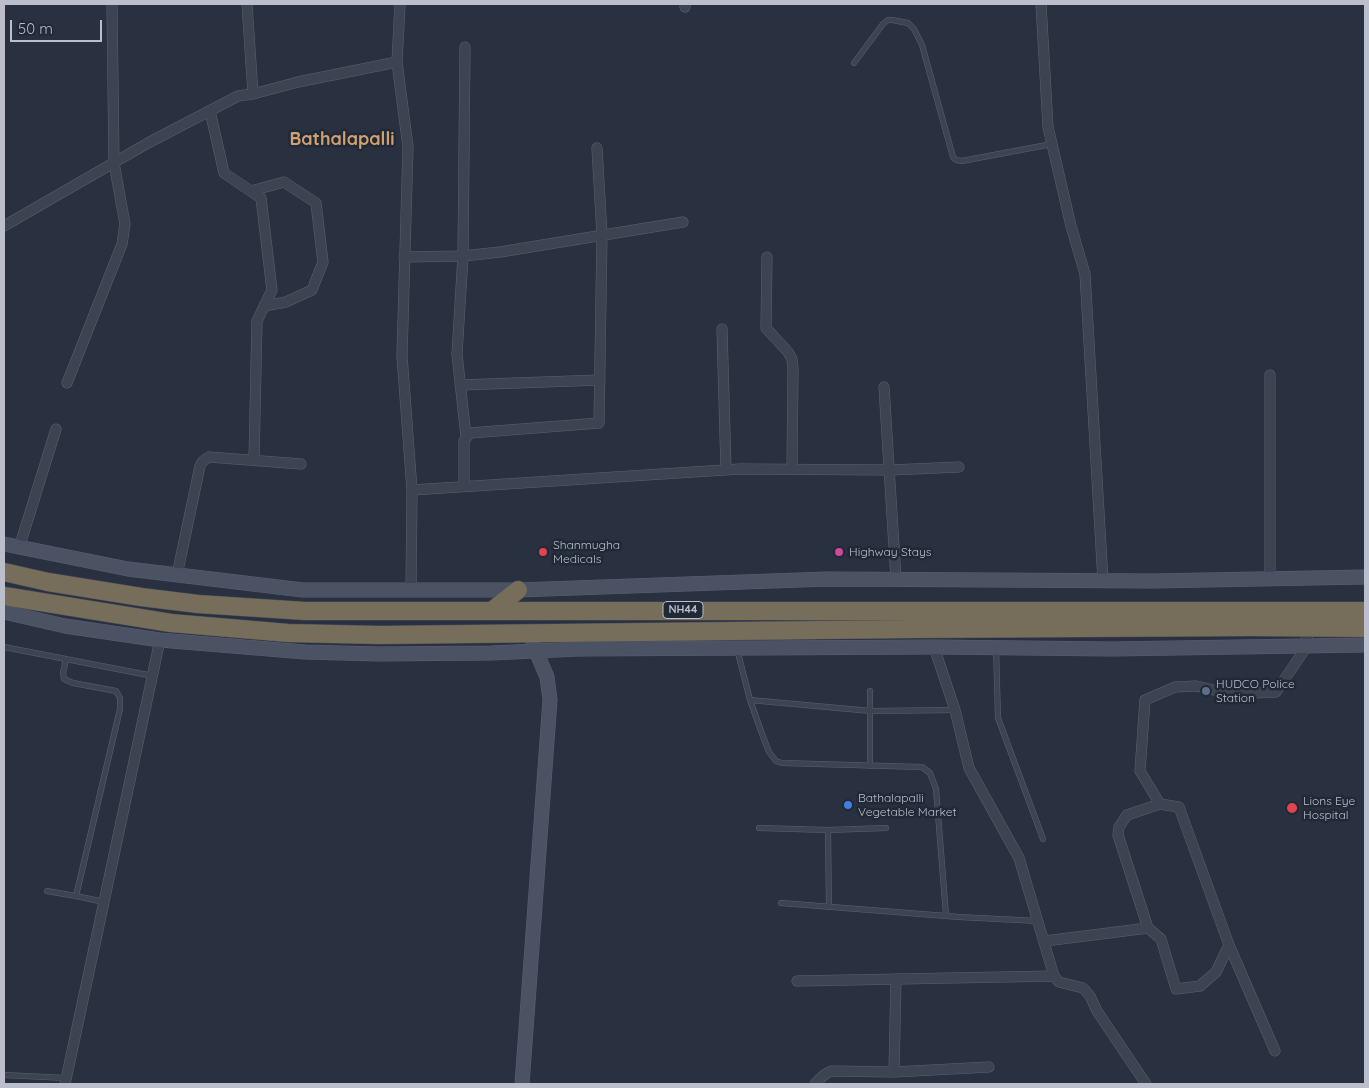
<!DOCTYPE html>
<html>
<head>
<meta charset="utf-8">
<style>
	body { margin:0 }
	#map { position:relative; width:1369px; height:1088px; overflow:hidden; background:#293141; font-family:Quicksand,sans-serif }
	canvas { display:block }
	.frame { position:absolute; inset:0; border:5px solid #babfcb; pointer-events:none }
	.scale { position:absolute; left:10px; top:20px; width:92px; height:22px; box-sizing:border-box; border:2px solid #babfcb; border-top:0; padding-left:6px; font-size:15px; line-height:18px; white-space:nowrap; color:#babfcb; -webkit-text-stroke:4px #212836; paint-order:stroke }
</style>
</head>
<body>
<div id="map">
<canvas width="1369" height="1088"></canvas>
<div class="frame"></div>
<div class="scale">50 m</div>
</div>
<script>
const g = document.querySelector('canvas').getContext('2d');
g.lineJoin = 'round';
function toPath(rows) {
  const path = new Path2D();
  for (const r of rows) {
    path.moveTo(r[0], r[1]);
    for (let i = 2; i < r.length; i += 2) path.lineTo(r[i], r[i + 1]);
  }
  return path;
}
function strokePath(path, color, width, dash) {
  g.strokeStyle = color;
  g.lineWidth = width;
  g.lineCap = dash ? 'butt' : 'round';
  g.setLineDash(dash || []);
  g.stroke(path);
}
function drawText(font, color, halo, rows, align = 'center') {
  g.font = font + ' Quicksand,sans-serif';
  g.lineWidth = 5;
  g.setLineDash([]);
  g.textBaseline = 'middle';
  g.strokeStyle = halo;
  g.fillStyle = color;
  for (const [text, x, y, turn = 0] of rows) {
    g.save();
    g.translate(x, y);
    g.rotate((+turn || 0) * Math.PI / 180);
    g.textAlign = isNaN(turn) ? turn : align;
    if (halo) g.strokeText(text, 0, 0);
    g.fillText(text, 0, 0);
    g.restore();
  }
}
const lane = toPath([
	[854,63,883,24,888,20,892,20,908,23,914,29,922,45,953,157,956,160,962,161,1052,144],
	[4,647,153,676],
	[996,648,998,718,1043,839],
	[737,649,750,700,762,734,769,752,776,761,782,763,922,767,930,773,936,789,946,915],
	[750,700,871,711,955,710],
	[870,766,870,691],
	[759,828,828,830,829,907],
	[828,830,886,828],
	[47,891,76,896,120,709,120,698,116,691,73,683,64,679,63,673,66,659],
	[76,896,104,902],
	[781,903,959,917,1038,921],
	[4,1075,66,1078]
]);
const street = toPath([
	[247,4,253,94],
	[685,4,685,7],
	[1041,4,1048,127,1071,226,1085,274,1103,581],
	[465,47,463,256,457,354,466,437],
	[397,62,400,4],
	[210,111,224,173,261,198,272,290,257,321,254,460],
	[251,191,284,182,316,203,323,262,312,290,286,302,264,306],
	[4,226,148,143,238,96,253,94,298,82,397,62,408,147,402,356,412,490,411,590],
	[404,257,463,256,500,252,683,222],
	[767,257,766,328,788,352,792,359,793,368,792,469],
	[722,329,726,470],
	[67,383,122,244,125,224,114,163,112,4],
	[460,385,600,380],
	[884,387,896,579],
	[464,486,464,441,470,433,599,423,602,235,597,148],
	[412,490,740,469,891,470,959,467],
	[19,548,56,429],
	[177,575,200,466,203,461,209,457,301,464],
	[1270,579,1270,375],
	[934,647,955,710,969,768,1019,858,1054,976,1059,982,1083,988,1090,996,1097,1011,1146,1084],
	[1148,928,1118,835,1119,827,1127,815,1160,804],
	[1045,941,1148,928,1161,939,1176,989,1200,986,1216,972,1229,945,1179,807,1160,804,1140,771,1145,700,1175,687,1196,686,1231,694,1276,692,1307,646,1307,629],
	[1229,945,1275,1051],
	[797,981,1054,976],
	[894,1072,896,979],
	[65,1084,160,640],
	[815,1084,824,1075,831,1071,894,1072,989,1067]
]);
const secondary = toPath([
	[4,544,128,569,303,590,518,590,828,579,1153,581,1365,577],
	[4,612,65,626,160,640,305,652,379,654,491,653,578,649,934,647,1112,649,1365,645],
	[522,1084,550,700,547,677,533,644]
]);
const highway = toPath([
	[4,572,48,582,141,597,198,604,305,611,1365,611],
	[4,596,171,623,288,633,380,635,911,629,1252,627,1365,628],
	[493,610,518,590]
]);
strokePath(lane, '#5b616e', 6);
strokePath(street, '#5b616e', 11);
strokePath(secondary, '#5b616e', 15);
strokePath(highway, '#474e5b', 19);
strokePath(lane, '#3d4451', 5);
strokePath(street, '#3d4451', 10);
strokePath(secondary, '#4b5263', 14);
strokePath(highway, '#766d5a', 18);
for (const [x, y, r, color] of [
	[543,552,5,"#e0444e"],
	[839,552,5,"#d1479c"],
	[1206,691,5,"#5c6f8a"],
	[848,805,5,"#3f7fe0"],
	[1292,808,6,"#e0444e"]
]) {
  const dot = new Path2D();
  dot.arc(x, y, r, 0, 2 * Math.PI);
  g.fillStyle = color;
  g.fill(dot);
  strokePath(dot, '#212836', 2);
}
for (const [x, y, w] of [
	[683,610,40]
]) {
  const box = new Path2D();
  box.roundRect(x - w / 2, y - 8.5, w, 17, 4);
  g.fillStyle = '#212836';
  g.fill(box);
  strokePath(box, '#babfcb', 1);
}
drawText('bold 11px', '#babfcb', null, [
	["NH44",683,610]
]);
drawText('12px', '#babfcb', '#212836', [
	["Shanmugha",553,545],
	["Medicals",553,559],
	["Highway Stays",849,552],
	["HUDCO Police",1216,684],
	["Station",1216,698],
	["Bathalapalli",858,798],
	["Vegetable Market",858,812],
	["Lions Eye",1303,801],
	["Hospital",1303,815]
], 'left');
drawText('bold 18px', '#cfa070', '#212836', [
	["Bathalapalli",342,140]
]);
</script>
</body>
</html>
